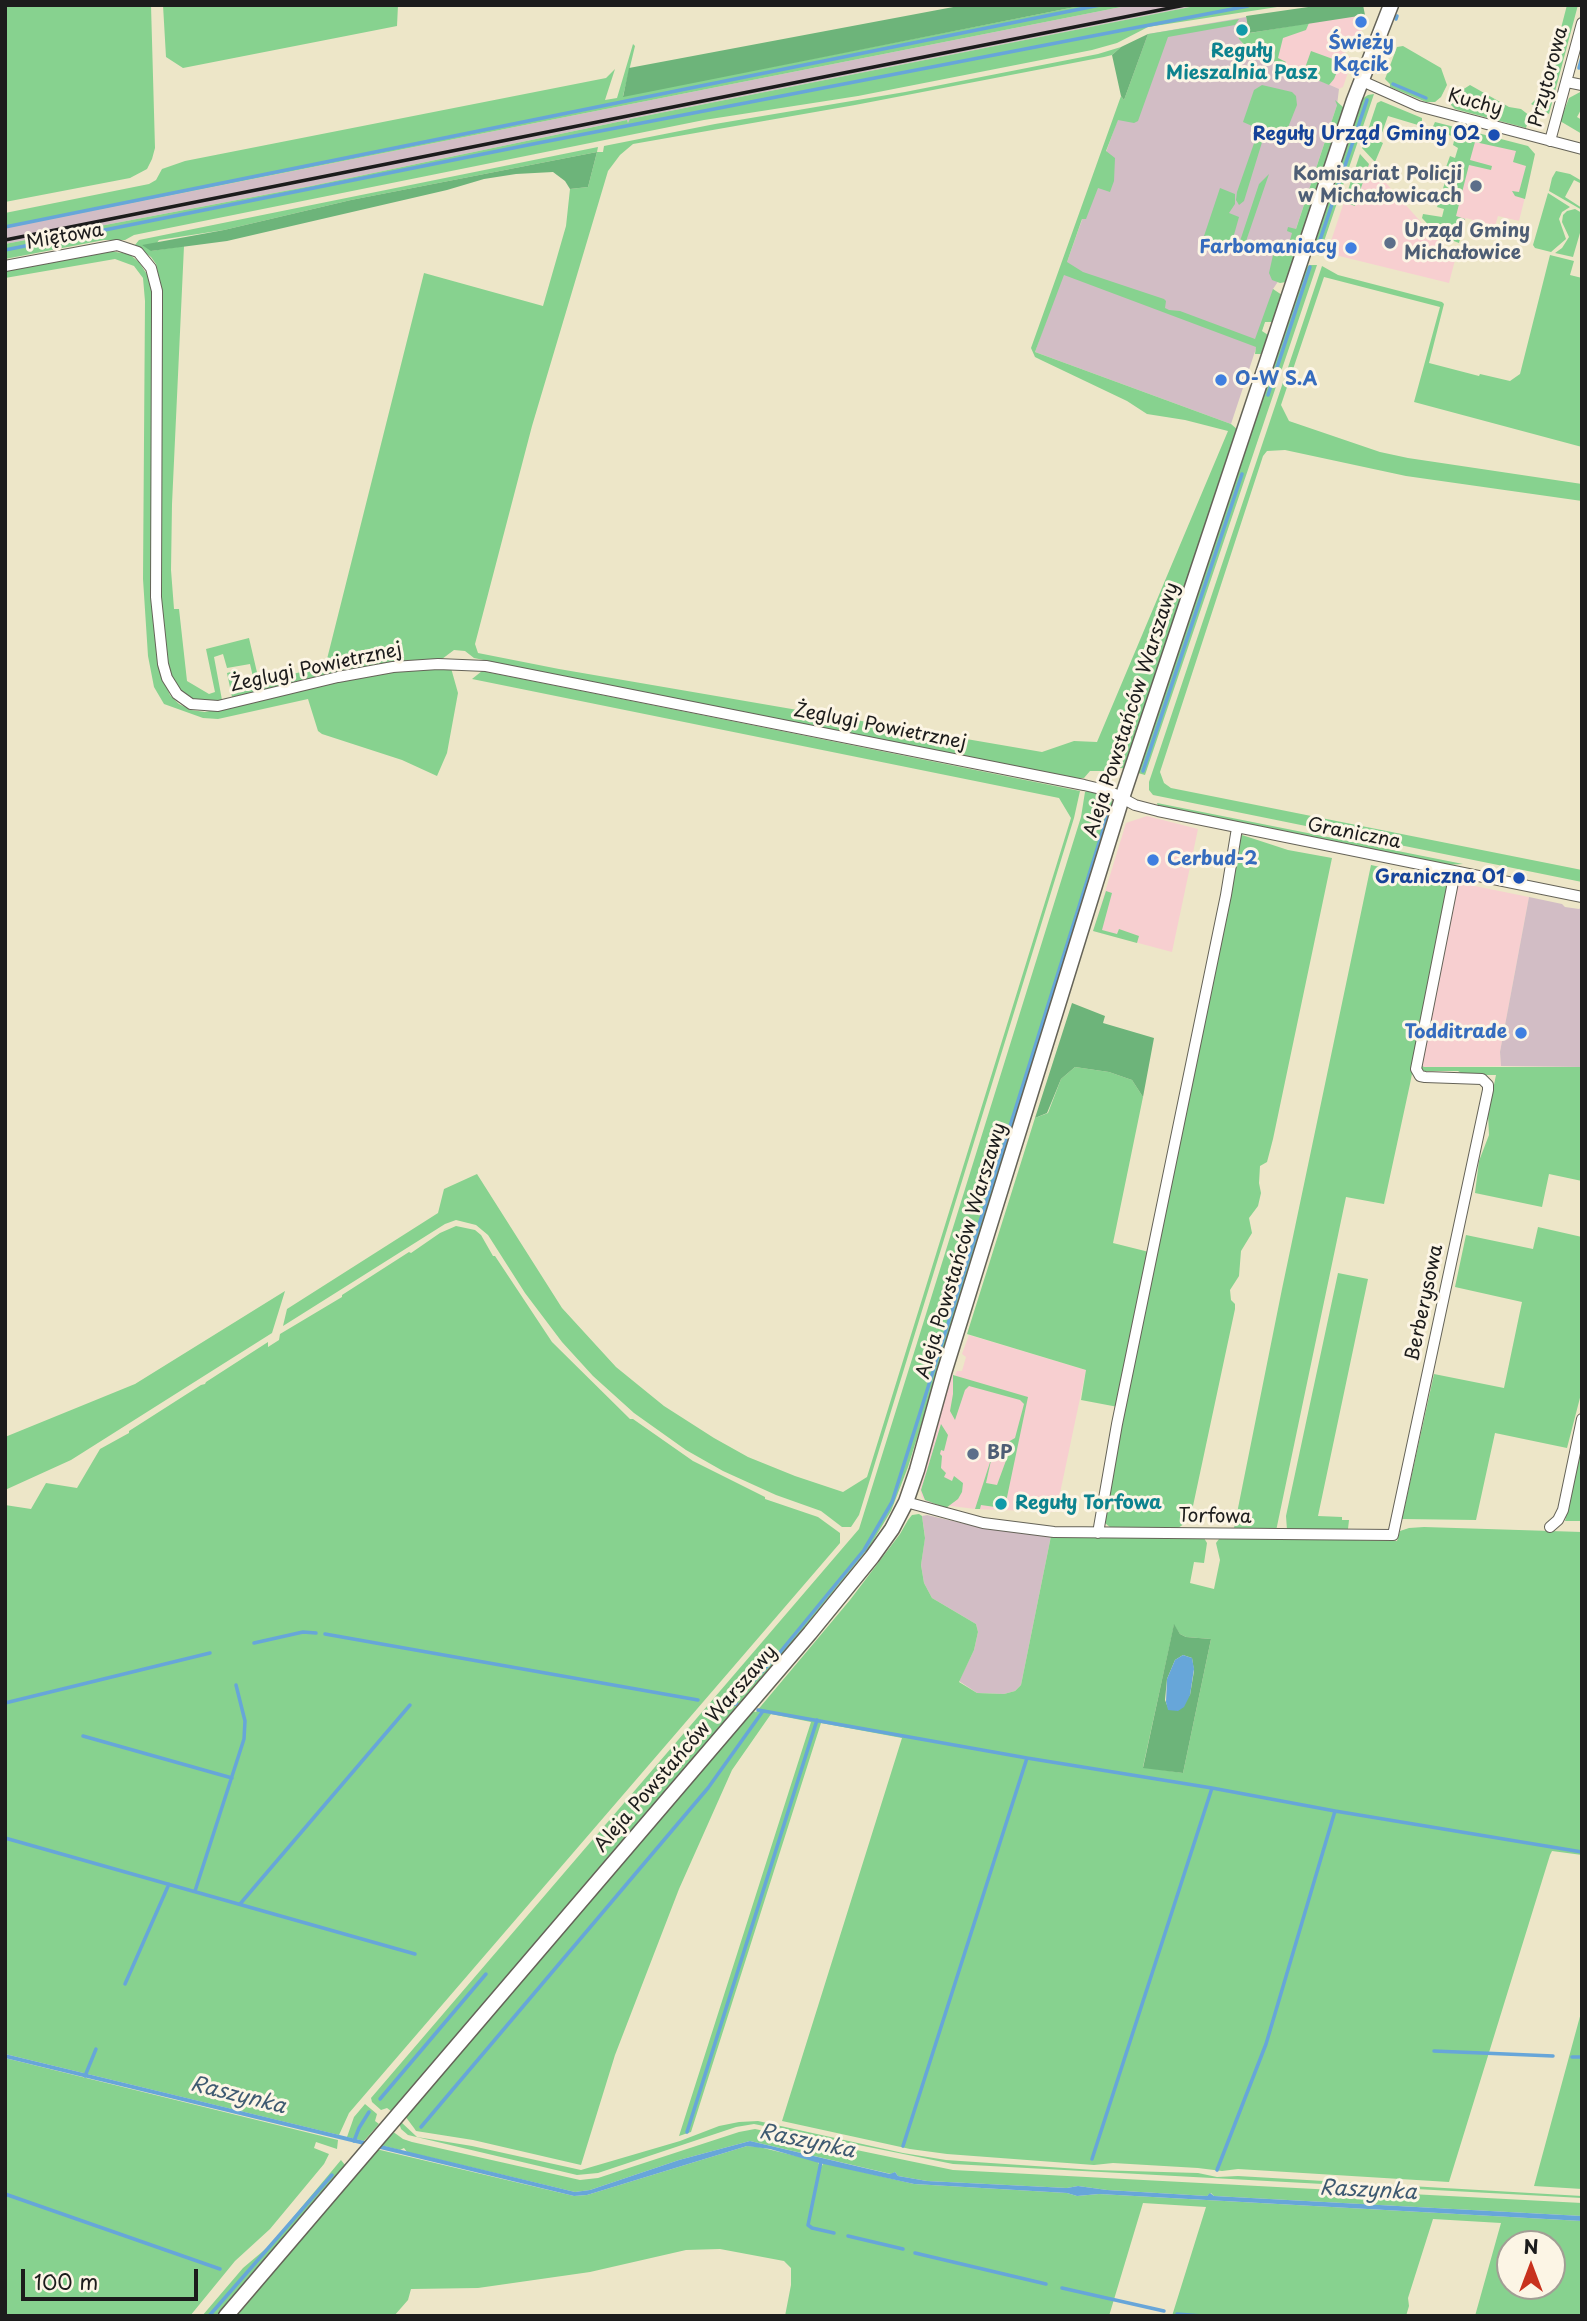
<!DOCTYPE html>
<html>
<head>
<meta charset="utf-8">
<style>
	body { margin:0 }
	#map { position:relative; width:1587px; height:2321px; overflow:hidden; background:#ede6c8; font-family:"Playpen Sans",sans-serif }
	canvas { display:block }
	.frame { position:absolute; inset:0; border:7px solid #1c1c1c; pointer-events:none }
	.north { position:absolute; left:1496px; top:2230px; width:70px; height:70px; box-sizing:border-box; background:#fcf5e5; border:2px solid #a29e95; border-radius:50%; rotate:0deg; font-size:19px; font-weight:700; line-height:28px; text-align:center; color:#1c1c1c }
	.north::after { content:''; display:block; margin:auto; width:24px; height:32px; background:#c8321e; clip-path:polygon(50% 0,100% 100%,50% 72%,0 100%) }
	.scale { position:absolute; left:21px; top:2269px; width:177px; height:32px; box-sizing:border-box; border:4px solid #1c1c1c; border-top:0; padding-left:9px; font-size:21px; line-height:24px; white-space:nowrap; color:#1c1c1c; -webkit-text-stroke:5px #fcf5e5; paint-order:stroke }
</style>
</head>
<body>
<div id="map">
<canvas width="1587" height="2321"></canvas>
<div class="frame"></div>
<div class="north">N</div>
<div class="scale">100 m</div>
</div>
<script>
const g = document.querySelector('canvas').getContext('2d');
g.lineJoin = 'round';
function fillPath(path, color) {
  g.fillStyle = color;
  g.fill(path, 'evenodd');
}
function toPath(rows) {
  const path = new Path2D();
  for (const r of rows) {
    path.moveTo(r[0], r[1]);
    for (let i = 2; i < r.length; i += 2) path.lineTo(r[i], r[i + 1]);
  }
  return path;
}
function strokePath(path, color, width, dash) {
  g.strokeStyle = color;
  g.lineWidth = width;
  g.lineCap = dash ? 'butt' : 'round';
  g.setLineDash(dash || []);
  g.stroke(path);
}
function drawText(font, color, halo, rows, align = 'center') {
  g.font = font + ' "Playpen Sans",sans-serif';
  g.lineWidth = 6;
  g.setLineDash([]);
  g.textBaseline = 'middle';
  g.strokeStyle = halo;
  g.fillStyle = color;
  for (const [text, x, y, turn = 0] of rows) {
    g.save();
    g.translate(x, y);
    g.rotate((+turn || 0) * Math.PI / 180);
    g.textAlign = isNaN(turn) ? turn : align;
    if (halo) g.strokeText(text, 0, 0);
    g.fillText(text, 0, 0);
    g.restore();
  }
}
fillPath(toPath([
	[1354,15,1365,15,1361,18,1364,23,1356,46,1353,50,1347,48,1345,55,1353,58,1343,87,1339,89,1259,54,1238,35],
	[1470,131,1520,145,1531,173,1519,221,1498,216,1495,226,1466,218,1463,227,1446,222],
	[1360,154,1455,260,1449,283,1327,253],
	[1147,816,1198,829,1172,952,1093,931,1126,823],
	[1460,883,1529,897,1500,1052,1501,1066,1423,1067,1421,1065,1458,884],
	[969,1335,1086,1370,1056,1512,975,1509,928,1503,922,1497,920,1489,951,1374,955,1376,957,1371,962,1371,966,1357,962,1354]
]), '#f7cfd0');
fillPath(toPath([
	[1131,5,1200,5,630,119,631,123,628,123,627,120,311,186,5,244,5,228],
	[1246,17,1249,33,1238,35,1242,43,1248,49,1339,89,1337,105,1279,280,1273,289,1275,291,1231,424,1035,352,1148,34],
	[1529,897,1562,904,1565,907,1579,909,1582,907,1582,1067,1501,1066,1500,1052],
	[927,1515,987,1529,1051,1536,1021,1685,1015,1691,1004,1694,977,1693,959,1681,974,1650,978,1632,976,1624,932,1598,924,1583,921,1565,925,1537,922,1516]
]), '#d2bdc5');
fillPath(toPath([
	[5,5,151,5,155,148,152,159,147,169,130,178,5,202],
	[163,5,398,5,397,26,183,68,166,57],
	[1085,5,1131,5,5,228,5,213,149,184,156,180,162,169,185,161,606,78,615,69,605,100,617,98,633,44,635,46,623,96],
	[1200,5,1290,5,1148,27,1117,43,1092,50,858,96,704,120,134,235,125,240,104,240,5,259,5,244,311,186,627,120,628,123,630,119],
	[1567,5,1578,5,1549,114,1531,104,1545,90],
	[1239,19,1235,25,1168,37,1138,121,1134,123,1118,120,1106,151,1115,158,1114,181,1110,192,1098,188,1086,219,1082,219,1067,262,1083,272,1164,299,1166,301,1165,308,1169,310,1180,311,1255,339,1273,289,1282,295,1273,322,1265,322,1262,331,1268,335,1261,354,1255,354,1256,347,1064,275,1035,352,1231,424,1238,430,1125,769,1118,767,1107,771,1090,771,1084,778,1077,778,581,680,474,658,465,651,454,650,442,659,413,661,339,672,232,697,227,673,238,670,240,680,253,677,250,664,227,668,223,654,214,657,222,700,208,701,192,700,180,690,172,678,168,664,161,606,159,557,162,291,156,264,151,257,135,245,139,240,598,147,597,152,603,152,604,146,715,124,905,92,1098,54,1121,47,1112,55,1104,57,855,105,633,144,620,155,608,171,532,426,475,644,478,653,559,669,1042,752,1074,741,1097,742,1228,431,1185,420,1147,414,1127,401,1041,360,1035,357,1031,348,1121,96,1124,100,1148,34],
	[597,152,588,187,570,189,566,226,543,306,424,273,325,667,259,681,249,638,206,649,215,692,209,694,187,681,179,609,174,609,171,570,172,504,184,246,151,251,159,240,224,230,351,200],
	[1309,23,1306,30,1283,38,1278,58,1286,62,1284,66,1248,49,1239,39,1238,35],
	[1403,46,1441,68,1447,85,1441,97,1435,102,1426,102,1390,87,1390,84,1385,79,1397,47],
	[1311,51,1341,62,1334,79,1329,85,1296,71,1298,68,1305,68],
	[1262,85,1292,92,1296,96,1297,105,1281,145,1263,139,1244,201,1239,205,1236,200,1237,192,1259,129,1243,122,1254,90],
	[1470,85,1509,107,1521,109,1530,116,1526,128,1455,109,1451,105,1451,99,1455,90,1459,92],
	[1582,91,1582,108,1577,117,1582,120,1582,134,1560,121,1569,98],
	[1374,94,1319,256,1317,255,1312,249,1362,99,1368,95],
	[1335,100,1343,107,1343,109,1286,282,1280,283,1272,280,1269,273,1273,255,1279,256,1282,245,1288,247,1292,233,1287,231,1288,227,1296,229,1337,105],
	[1381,101,1422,118,1422,122,1419,131,1418,125,1388,116,1379,141,1383,143,1375,162,1362,148,1377,103],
	[1435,122,1528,146,1535,154,1525,199,1515,196,1512,191,1519,192,1526,166,1513,162,1516,151,1475,142,1470,160,1492,166,1491,170,1469,165,1456,216,1465,219,1459,243,1438,235,1422,218,1423,214,1442,217,1444,209,1437,207,1448,173,1445,170,1450,156,1455,158,1458,148,1453,145,1455,137,1433,130,1429,135],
	[1360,154,1369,164,1355,206,1344,202],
	[1556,171,1570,174,1582,181,1582,184,1574,180,1565,197,1582,208,1582,210,1549,191,1552,178],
	[1269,174,1243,250,1239,255,1238,247,1259,184],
	[1220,188,1235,194,1235,204,1229,213,1239,217,1230,249,1222,252,1210,248,1203,239],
	[1548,193,1570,207,1562,212,1559,219,1566,239,1551,252,1535,248,1533,245],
	[1575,209,1582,213,1582,226,1573,257,1555,253,1562,248,1569,237,1562,222,1563,215,1567,211],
	[109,251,129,254,139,262,148,276,151,288,151,587,155,638,161,673,170,695,179,704,191,710,205,712,372,675,414,669,451,668,458,693,447,753,437,776,402,760,322,734,318,731,308,699,218,719,203,718,164,704,154,687,148,656,143,579,145,301,143,278,134,266,115,259,5,278,5,271],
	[1550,255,1574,261,1570,275,1582,278,1582,447,1414,402,1440,307,1324,277,1281,405,1289,421,1380,452,1408,458,1582,484,1582,501,1406,476,1285,450,1267,451,1263,456,1160,772,1164,783,1171,788,1582,870,1582,882,1153,795,1149,790,1149,782,1322,266,1338,275,1442,302,1444,304,1429,363,1479,376,1480,374,1510,381,1520,374],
	[1309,265,1317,265,1145,775,1138,773,1306,268],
	[482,671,1080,791,1074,818,859,1515,851,1527,842,1527,821,1511,776,1495,723,1471,686,1450,634,1413,593,1376,562,1342,525,1293,488,1235,476,1225,456,1220,445,1224,283,1326,287,1309,438,1213,444,1189,477,1174,562,1308,616,1367,664,1406,714,1438,748,1457,795,1476,843,1492,867,1477,1071,818,1059,798,472,679],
	[1087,791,1106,795,1111,799,1113,806,908,1467,891,1511,870,1546,767,1673,391,2111,387,2108,381,2110,372,2102,371,2098,859,1529,1081,817,1085,792],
	[1157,803,1463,864,1445,865,1158,806],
	[1242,835,1288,850,1332,858,1273,1139,1267,1162,1260,1166,1259,1183,1261,1193,1258,1206,1249,1218,1252,1233,1241,1251,1239,1276,1230,1290,1231,1300,1235,1304,1235,1309,1190,1520,1178,1528,1170,1529,1111,1528,1105,1523,1103,1516,1239,837],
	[1371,865,1449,882,1410,1084,1384,1204,1346,1197,1276,1531,1234,1528,1282,1289],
	[1106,891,1112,893,1102,930,1117,934,1119,929,1139,936,1137,943,1093,931],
	[1421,1065,1424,1067,1582,1067,1582,1181,1549,1174,1542,1207,1475,1193,1479,1161,1489,1135,1488,1114,1496,1075,1464,1075,1458,1071,1424,1071,1421,1068],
	[1075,1067,1109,1072,1132,1080,1143,1097,1113,1243,1149,1252,1118,1407,1081,1400,1086,1370,967,1334,1035,1118,1048,1113,1061,1079],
	[456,1226,475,1230,481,1235,493,1256,495,1256,552,1342,630,1419,633,1419,693,1461,765,1497,765,1499,818,1517,840,1533,840,1543,349,2113,339,2135,5,2054,5,1505,31,1509,46,1483,77,1488,100,1449,129,1433,129,1431,201,1385,205,1384,206,1382,268,1342,268,1347,279,1340,280,1334,342,1297,342,1295,409,1252,411,1253,440,1233],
	[1538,1227,1582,1237,1582,1390,1567,1448,1495,1433,1476,1520,1402,1519,1434,1374,1504,1388,1522,1302,1455,1287,1466,1235,1533,1249],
	[1338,1273,1368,1279,1318,1516,1342,1517,1342,1520,1349,1520,1348,1529,1287,1530,1286,1516],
	[285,1291,272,1333,71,1460,5,1490,5,1437,135,1384],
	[953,1375,1028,1397,1006,1502,998,1502,998,1507,1005,1507,1005,1511,995,1510,995,1507,981,1505,980,1509,975,1509,992,1456,986,1483,997,1485,1008,1455,994,1450,1015,1438,1024,1404,1020,1400,969,1386,965,1390,955,1420,950,1411,953,1394],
	[941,1424,948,1435,944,1451,941,1450,940,1454,942,1456,941,1468,946,1473,944,1477,952,1481,954,1476,963,1483,962,1492,958,1499,946,1508,925,1500,921,1490],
	[1582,1442,1582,1521,1565,1521,1568,1509],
	[919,1514,922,1516,925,1538,921,1565,924,1583,932,1598,976,1624,978,1632,974,1650,959,1682,977,1693,1004,1694,1015,1691,1021,1685,1051,1536,1204,1538,1207,1543,1204,1563,1194,1562,1190,1583,1214,1589,1220,1560,1216,1543,1219,1539,1224,1537,1397,1541,1400,1531,1409,1528,1424,1527,1582,1532,1582,1855,1552,1851,1550,1855,1449,2182,1238,2169,1222,2171,1198,2168,1113,2163,1094,2165,947,2154,910,2149,782,2121,902,1738,821,1723,691,2132,679,2136,811,1722,771,1714,732,1770,679,1889,615,2055,581,2165,473,2140,416,2131,414,2128,405,2116,752,1711,756,1712,850,1600,900,1534,908,1520,912,1515],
	[1174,1625,1180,1634,1186,1637,1211,1639,1183,1773,1143,1767],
	[1582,2009,1582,2189,1534,2186],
	[5,2058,338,2140,337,2149,316,2142,314,2148,329,2154,324,2164,270,2229,235,2261,190,2316,5,2316],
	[365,2104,377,2114,375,2121,379,2124,364,2141,347,2137,354,2117],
	[400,2121,417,2137,472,2146,581,2170,680,2141,719,2126,739,2122,758,2121,903,2153,946,2160,1094,2170,1198,2173,1217,2177,1238,2176,1582,2196,1582,2198,953,2164,754,2124,736,2127,598,2173,577,2175,408,2135,401,2129,399,2123],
	[755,2129,953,2170,1582,2203,1582,2216,1214,2196,1211,2193,1207,2196,1107,2190,1078,2186,1067,2188,927,2181,898,2176,895,2172,891,2174,750,2141,679,2160,590,2190,575,2192,407,2152,404,2148,400,2150,380,2145,392,2131,403,2139,412,2142,580,2180,598,2178,739,2132],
	[747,2146,759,2147,817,2161,821,2167,824,2163,914,2184,1067,2193,1077,2196,1099,2194,1582,2221,1582,2316,1475,2316,1501,2223,1433,2219,1408,2298,1409,2306,1406,2316,1172,2316,1206,2207,1143,2203,1109,2316,785,2316,791,2285,791,2268,784,2261,720,2249,686,2250,590,2272,478,2288,411,2289,408,2300,394,2316,237,2316,376,2149,574,2196,587,2195],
	[1510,2244,1552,2244,1552,2286,1510,2286],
	[341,2160,345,2165,217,2316,202,2316,243,2268,269,2246]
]), '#87d28f');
fillPath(toPath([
	[964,5,1085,5,623,97,629,68],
	[1322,5,1363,5,1365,15,1249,33,1246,16],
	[1148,34,1124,100,1121,96,1112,55,1121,47],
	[597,152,588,187,570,189,565,181,553,172,516,174,484,179,447,190,227,241,151,251,142,245,224,230,351,200],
	[1072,1003,1105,1016,1103,1023,1154,1038,1143,1097,1132,1080,1109,1072,1075,1067,1061,1079,1047,1113,1035,1118],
	[1174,1624,1180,1634,1186,1637,1211,1639,1183,1773,1143,1768],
	[1183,1655,1192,1658,1194,1671,1190,1695,1169,1710,1165,1700,1167,1679,1175,1660]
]), '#6db47a');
fillPath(toPath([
	[1183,1655,1192,1658,1194,1669,1190,1695,1184,1707,1178,1711,1168,1710,1166,1702,1167,1679,1175,1660],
	[5,2054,575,2192,590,2190,679,2160,750,2141,890,2174,895,2172,898,2176,927,2181,1067,2188,1078,2186,1107,2190,1207,2196,1210,2193,1214,2196,1582,2216,1582,2221,1099,2194,1077,2196,1067,2193,914,2184,819,2163,770,2149,747,2146,587,2195,574,2196,5,2058]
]), '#67a6d9');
strokePath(toPath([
	[1396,19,1397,16],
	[1579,68,1582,57],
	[1377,72,1386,48],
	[1393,84,1426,98],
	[5,227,1100,5],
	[5,250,538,143,1248,6],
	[1316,252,1367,100],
	[1268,395,1310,267],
	[1143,771,1242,474],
	[325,1634,698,1700],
	[254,1643,303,1632,316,1633],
	[745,1690,781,1651,864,1550,892,1502,1109,811],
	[5,1703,210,1653],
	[719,1704,737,1704],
	[758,1710,1027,1758,1212,1788,1335,1811,1582,1852],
	[83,1736,232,1778],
	[5,1838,415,1954],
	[195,1891,244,1739,245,1721,236,1685],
	[240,1904,410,1705],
	[125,1984,169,1884],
	[1434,2051,1553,2056],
	[1572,2057,1582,2057],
	[85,2076,96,2049],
	[380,2099,486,1974],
	[421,2127,708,1788,763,1711],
	[687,2132,817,1720],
	[354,2141,359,2128,369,2112],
	[903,2146,1027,1758],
	[1092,2159,1212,1788],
	[821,2162,808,2225,812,2228,834,2233],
	[1217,2170,1266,2044,1335,1811],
	[5,2194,220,2269],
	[848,2236,903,2249],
	[915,2253,1046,2284],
	[1062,2288,1164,2311],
	[1177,2314,1202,2316],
	[209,2316,332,2175]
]), '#67a6d9', 3.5);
const street = toPath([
	[1362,81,1418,106,1582,149],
	[1567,82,1582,85],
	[1550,141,1582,23],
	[5,266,117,245,138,252,151,268,157,291,157,309,156,597,163,664,167,678,177,694,191,704,218,706,338,677,393,667,438,664,486,666,1084,785,1109,791,1135,805,1158,811,1582,897],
	[906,1502,983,1523,1054,1532,1393,1535,1488,1090,1488,1085,1482,1079,1425,1077,1420,1076,1416,1069,1455,872],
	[1550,1527,1558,1520,1563,1510,1582,1419],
	[1098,1533,1117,1424,1226,895,1237,828]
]);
const secondary = toPath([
	[226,2316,810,1633,872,1557,892,1529,906,1502,917,1470,944,1373,1122,798,1354,100,1391,5]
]);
strokePath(street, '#656358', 12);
strokePath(secondary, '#656358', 17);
strokePath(street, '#fff', 10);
strokePath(secondary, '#fff', 14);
strokePath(toPath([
	[5,240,1185,5]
]), '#1c1c1c', 3.5);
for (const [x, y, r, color] of [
	[1361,22,7,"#3f7fe0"],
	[1242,30,7,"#0f9aa8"],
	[1494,135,7,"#1a4fb4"],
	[1476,186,7,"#5c6f8a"],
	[1390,243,7,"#5c6f8a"],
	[1351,248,7,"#3f7fe0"],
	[1221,380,7,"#3f7fe0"],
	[1153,860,7,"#3f7fe0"],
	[1519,878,7,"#1a4fb4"],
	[1521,1033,7,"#3f7fe0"],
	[973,1454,7,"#5c6f8a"],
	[1001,1504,7,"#0f9aa8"]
]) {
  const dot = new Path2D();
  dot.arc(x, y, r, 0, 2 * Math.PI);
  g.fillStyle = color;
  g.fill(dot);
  strokePath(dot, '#fcf5e5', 2.5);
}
drawText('bold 19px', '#366cbe', '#fcf5e5', [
	["Świeży",1361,44,"center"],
	["Kącik",1361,66,"center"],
	["Farbomaniacy",1337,248],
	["O-W S.A",1235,380,"left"],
	["Cerbud-2",1167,860,"left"],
	["Todditrade",1507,1033]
], 'right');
drawText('bold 19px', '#0d838f', '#fcf5e5', [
	["Reguły",1242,52],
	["Mieszalnia Pasz",1242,74],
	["Reguły Torfowa",1015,1504,"left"]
]);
drawText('19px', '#1c1c1c', '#fcf5e5', [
	["Przytorowa",1549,77,-75],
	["Kuchy",1475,103,15],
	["Miętowa",65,237,-10],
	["Żeglugi Powietrznej",316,668,-12],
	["Aleja Powstańców Warszawy",1132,710,-72],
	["Żeglugi Powietrznej",880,727,11],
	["Graniczna",1354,834,11],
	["Aleja Powstańców Warszawy",962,1251,-73],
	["Berberysowa",1425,1303,-78],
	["Torfowa",1215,1517,1],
	["Aleja Powstańców Warszawy",686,1749,-49]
]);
drawText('bold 19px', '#164399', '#fcf5e5', [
	["Reguły Urząd Gminy 02",1480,135],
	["Graniczna 01",1505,878]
], 'right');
drawText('bold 19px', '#4e5e75', '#fcf5e5', [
	["Komisariat Policji",1462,175,"right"],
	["w Michałowicach",1462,197,"right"],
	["Urząd Gminy",1404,232],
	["Michałowice",1404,254],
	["BP",987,1454]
], 'left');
drawText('italic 21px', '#3e5a71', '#fcf5e5', [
	["Raszynka",238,2096,14],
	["Raszynka",807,2142,12],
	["Raszynka",1368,2191,3]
]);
</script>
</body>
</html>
